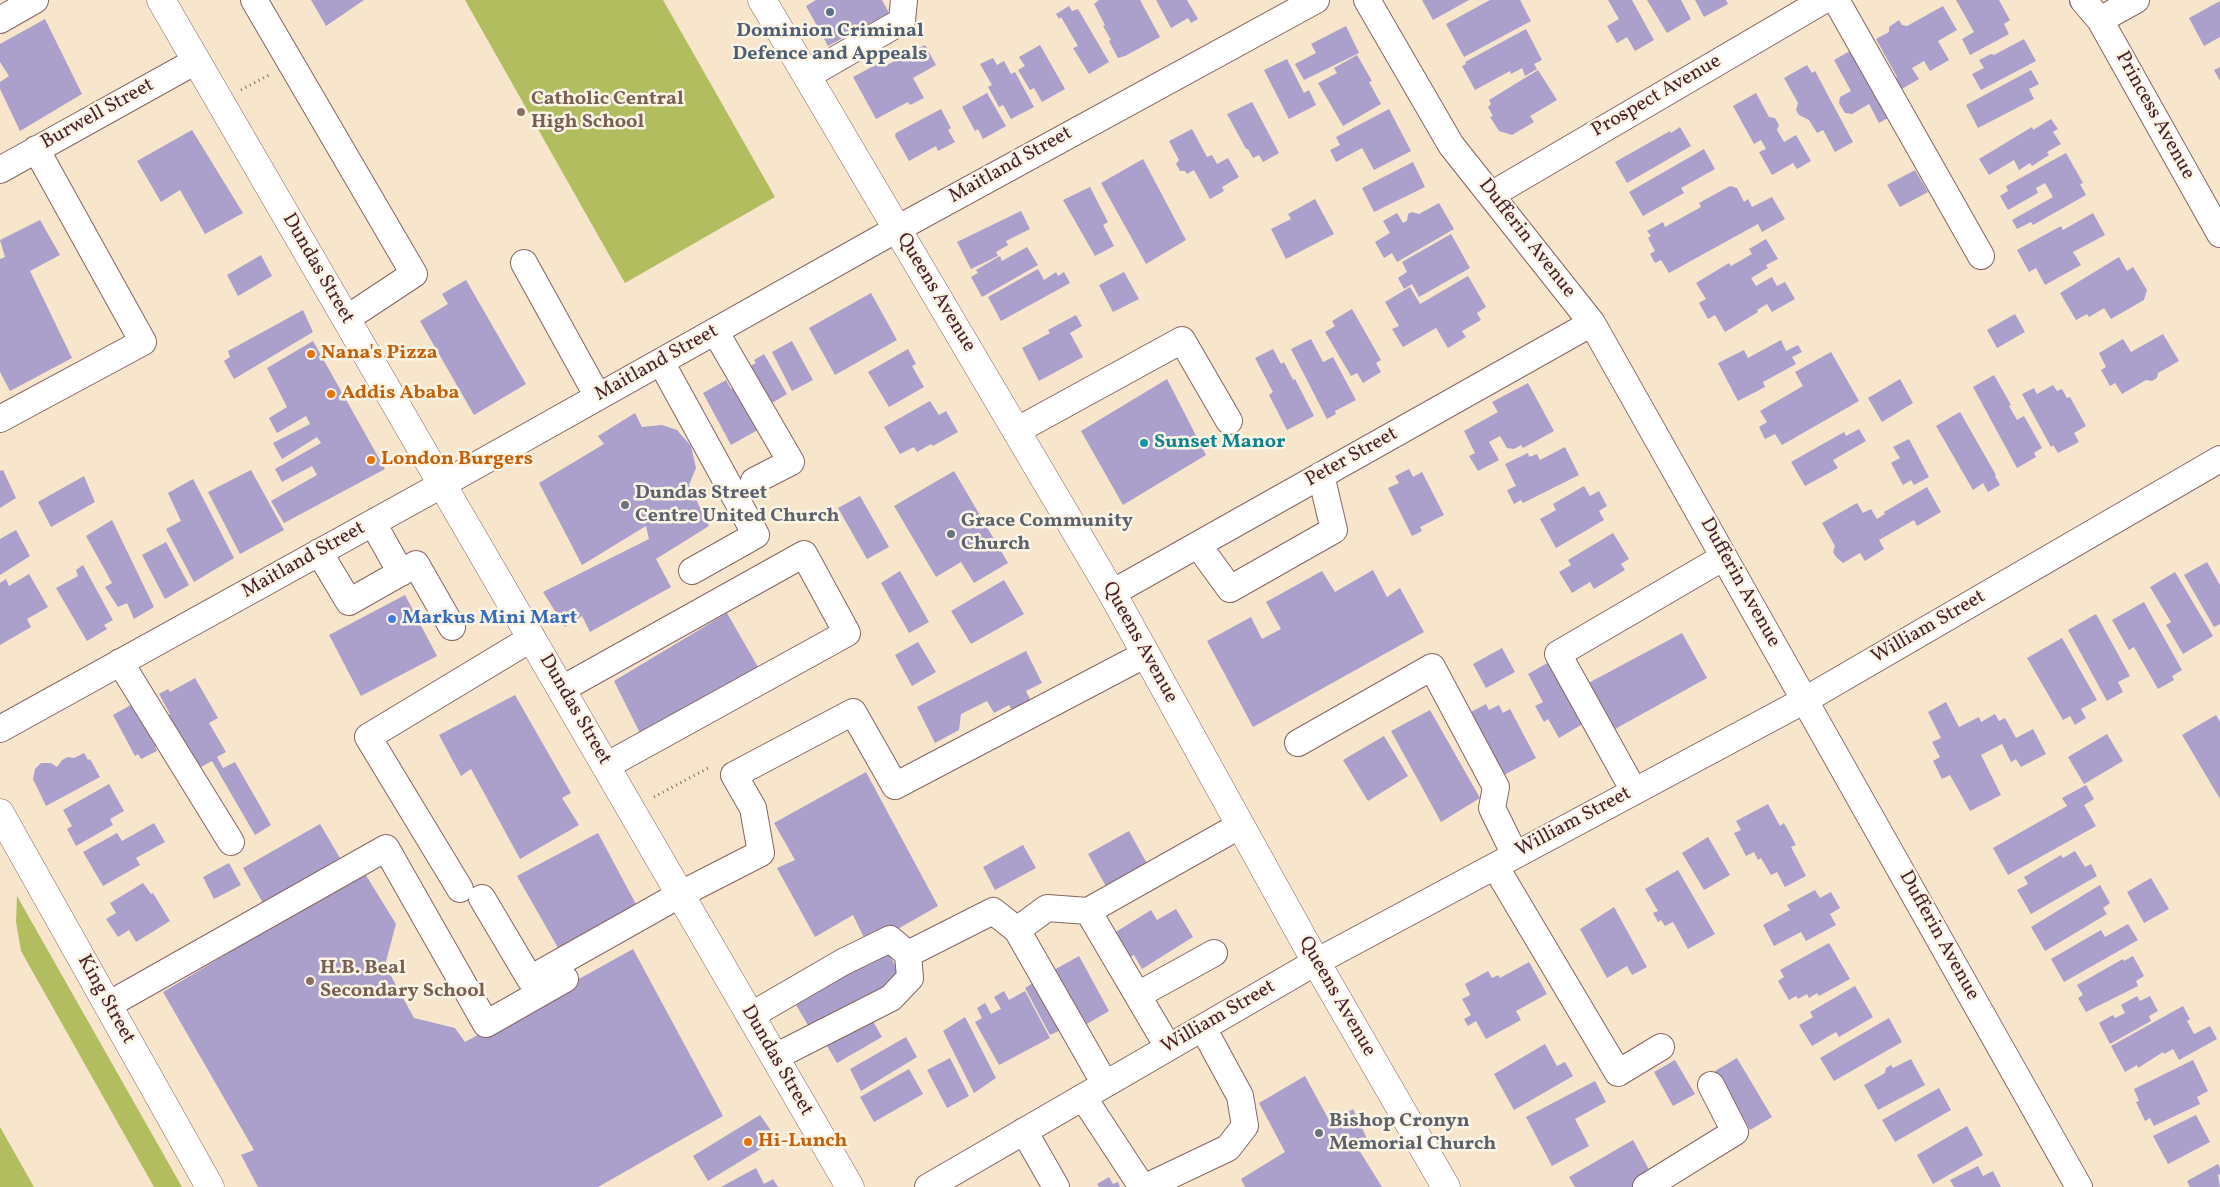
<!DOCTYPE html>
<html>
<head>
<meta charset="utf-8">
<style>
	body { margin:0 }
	canvas { display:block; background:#f7e5cc }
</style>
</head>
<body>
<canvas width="2220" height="1187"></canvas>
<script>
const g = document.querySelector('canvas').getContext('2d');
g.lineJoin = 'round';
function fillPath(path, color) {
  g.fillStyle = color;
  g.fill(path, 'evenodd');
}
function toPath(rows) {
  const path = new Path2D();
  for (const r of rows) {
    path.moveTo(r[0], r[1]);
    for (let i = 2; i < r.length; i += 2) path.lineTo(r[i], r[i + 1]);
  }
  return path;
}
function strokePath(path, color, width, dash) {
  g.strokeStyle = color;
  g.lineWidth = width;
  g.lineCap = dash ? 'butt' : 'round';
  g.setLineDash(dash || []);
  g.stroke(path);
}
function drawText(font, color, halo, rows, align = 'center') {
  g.font = font + ' Vollkorn,serif';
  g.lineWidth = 5;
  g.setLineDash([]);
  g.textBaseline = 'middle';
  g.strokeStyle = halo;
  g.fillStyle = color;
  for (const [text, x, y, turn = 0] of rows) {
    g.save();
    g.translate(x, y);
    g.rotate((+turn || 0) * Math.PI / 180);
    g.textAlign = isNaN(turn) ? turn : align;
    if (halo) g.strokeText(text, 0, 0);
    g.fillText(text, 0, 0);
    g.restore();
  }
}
fillPath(toPath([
	[465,0,663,0,775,197,625,283],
	[17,896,182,1187,154,1187,21,951,16,922],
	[0,1127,34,1187,0,1187]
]), '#b1bd5f');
fillPath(toPath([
	[311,0,364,0,326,26],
	[816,0,882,0,889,13,828,46,806,6],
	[1099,0,1140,0,1160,37,1125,56,1118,58,1109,41,1111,40,1103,26,1105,25,1094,4],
	[1156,0,1187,0,1198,19,1191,23,1188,18,1171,28],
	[1422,0,1469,0,1433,20],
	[1490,0,1520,0,1531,21,1464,57,1446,24],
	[1608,0,1632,0,1654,40,1635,51,1627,37,1617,43,1607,26,1619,19],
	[1647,0,1681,0,1691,19,1667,33],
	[1695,0,1726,0,1728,4,1704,17],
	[1956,0,1999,0,2010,20,2004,24,2009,34,1970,55,1962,39,1974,32],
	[2220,1,2220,37,2204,46,2189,18],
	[1069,6,1072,11,1078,9,1109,62,1089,74,1073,48,1078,46,1061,17,1059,19,1056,14],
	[1943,6,1957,30,1938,41,1949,60,1930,71,1924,61,1912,68,1919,79,1900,90,1894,79,1897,77,1876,39,1889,32,1889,27,1899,20,1902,25,1907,26],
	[45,19,82,94,20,131,0,89,0,82,9,76,0,62,0,44],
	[1346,26,1359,53,1304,80,1295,64,1316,53,1311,44],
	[1526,29,1542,60,1534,64,1537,69,1525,76,1522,68,1511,74,1510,71,1475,90,1462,66,1466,64,1465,62],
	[2024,39,2036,61,1981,90,1972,74,1984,68,1979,60,1991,54,1994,55],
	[925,45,936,65,913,78,924,98,910,105,908,102,876,119,853,77,885,60,887,65],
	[1040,45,1065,89,1042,102,1034,88,1030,90,1018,70,1025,66,1019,57],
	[1859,46,1893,115,1879,123,1869,104,1852,114,1845,113,1839,103,1840,97,1851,91,1834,60],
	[1357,55,1372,81,1369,82,1381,104,1343,126,1318,83,1337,73,1334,68],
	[993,58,997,65,1004,61,1011,74,1015,72,1034,107,1011,119,1003,105,999,107,988,87,992,85,980,64],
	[1287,59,1304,93,1309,90,1316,105,1289,119,1264,70],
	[1807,65,1812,73,1815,71,1853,142,1835,152,1823,130,1817,133,1809,120,1799,115,1796,110,1798,103,1784,78],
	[2220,67,2220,81,2214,70],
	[1538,70,1557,100,1530,116,1534,122,1512,135,1499,131,1490,117,1493,116,1488,107,1491,104,1489,100],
	[2031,70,2039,84,2029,89,2034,99,1978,128,1966,105],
	[987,93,1006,126,983,139,978,129,975,131,962,107],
	[1756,93,1769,117,1775,118,1779,125,1777,130,1784,142,1796,135,1811,161,1797,169,1793,163,1772,175,1759,152,1766,149,1761,140,1754,144,1733,106],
	[1252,102,1279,153,1263,162,1259,155,1253,158,1248,149,1246,149,1227,114],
	[941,109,951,128,948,130,955,142,938,151,936,146,909,161,895,136,896,133],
	[1389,109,1411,151,1374,170,1362,148,1336,162,1330,150,1340,145,1336,137],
	[2051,119,2058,129,2053,132,2061,144,2047,152,2049,155,2032,166,2030,163,2019,170,2014,160,1989,175,1979,159,2032,127,2033,130],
	[1680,127,1691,146,1627,183,1615,162,1670,131,1671,133],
	[1192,129,1207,157,1212,155,1217,164,1228,158,1239,177,1222,187,1224,191,1210,199,1194,170,1187,174,1185,171,1180,171,1176,164,1179,160,1169,141],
	[192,130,243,213,205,234,180,190,161,202,137,161],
	[1704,149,1715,169,1681,188,1684,193,1643,216,1629,192],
	[2066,153,2083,183,2080,184,2086,195,2033,225,2031,222,2017,229,2012,220,2053,197,2045,183,2036,188,2038,193,2008,210,2000,196,2008,191,2006,186],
	[1143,159,1186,240,1146,264,1101,183],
	[1413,162,1425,187,1374,212,1362,188],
	[1915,170,1928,192,1900,207,1887,185],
	[1730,186,1737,188,1744,202,1748,199,1752,207,1772,197,1785,219,1762,232,1758,224,1669,273,1661,260,1655,263,1650,254,1655,251,1648,238,1651,236,1647,231,1663,222,1665,227,1701,207,1699,203],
	[1090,187,1108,222,1103,225,1114,246,1095,256,1063,200],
	[1315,199,1334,234,1286,259,1271,229,1291,219,1288,214],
	[1439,203,1454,229,1397,262,1392,253,1384,258,1375,242,1390,233,1383,221,1397,213,1403,223,1407,221,1408,214,1412,212,1419,214],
	[1021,211,1030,229,1006,241,1008,245,996,252,998,256,971,269,957,242],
	[2093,213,2105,235,2073,252,2081,265,2045,285,2036,268,2029,272,2017,250,2061,226,2063,230],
	[40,220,60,255,30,271,72,358,10,391,0,372,0,259,5,257,0,240],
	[1451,234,1470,268,1419,297,1412,284,1404,289,1398,278,1407,272,1402,262],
	[1766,239,1778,259,1766,265,1768,268,1751,278,1756,286,1772,277,1777,286,1785,282,1795,299,1772,312,1767,304,1757,310,1758,312,1725,332,1715,315,1708,319,1699,303,1706,299,1696,283,1729,263,1731,266,1752,254,1749,249],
	[1027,247,1038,265,982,297,971,277,978,273,976,270,1000,256,1002,261],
	[261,255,272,276,238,296,227,275],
	[2119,257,2127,271,2133,267,2147,290,2144,300,2111,319,2104,308,2089,317,2087,314,2076,320,2060,293],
	[1038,269,1044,280,1056,272,1058,276,1064,272,1070,283,1001,321,988,297],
	[1124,272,1139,299,1113,312,1099,285],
	[1468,276,1486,307,1477,313,1481,320,1462,331,1466,337,1448,348,1436,328,1403,347,1392,329,1399,326,1385,302,1410,287,1420,304],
	[466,280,526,384,474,415,420,321,448,304,442,294],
	[871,293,897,340,835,375,809,328],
	[1352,309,1381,360,1376,363,1381,372,1363,383,1357,373,1351,376,1325,332,1335,326,1332,321],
	[303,310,313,332,234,379,224,361,230,357,228,351],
	[2015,314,2025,332,1997,348,1987,330],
	[1076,315,1082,326,1070,333,1083,357,1039,381,1022,348,1050,333,1048,330],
	[2163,334,2179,361,2158,373,2157,378,2152,381,2146,380,2122,394,2115,383,2110,386,2101,370,2106,367,2099,353,2123,339,2131,352],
	[1311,339,1323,362,1333,357,1356,400,1335,411,1336,414,1327,419,1291,349],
	[1781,340,1786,351,1798,345,1802,352,1792,357,1796,364,1763,382,1765,387,1738,401,1718,363,1744,350,1748,358],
	[313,341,385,469,284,523,271,501,317,475,312,466,282,482,275,469,321,443,317,437,282,459,273,443,310,424,306,416,277,433,269,418,287,407,267,368],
	[792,341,813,380,792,391,772,352],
	[908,349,916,364,912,366,924,387,889,407,868,372],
	[1273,349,1281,364,1284,362,1293,380,1295,379,1314,416,1287,430,1269,395,1273,392,1255,358],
	[1831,352,1859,401,1782,445,1775,434,1765,439,1759,427,1767,422,1760,411,1803,386,1795,372],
	[764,354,787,394,767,406,745,369,756,363,754,360],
	[1994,375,2011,405,2009,406,2017,420,2024,416,2042,448,2034,453,2036,457,2017,468,1973,387],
	[1167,379,1206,455,1123,505,1081,431],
	[1900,379,1913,403,1882,422,1868,398],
	[726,380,731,389,742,383,765,426,731,445,703,393],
	[1528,383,1554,431,1523,448,1521,445,1514,449,1507,448,1500,436,1489,442,1499,460,1478,471,1469,456,1475,453,1464,431,1498,412,1492,402],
	[2053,385,2057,391,2062,389,2067,398,2070,397,2086,426,2074,433,2079,442,2058,453,2053,445,2051,447,2022,394,2034,388,2037,394],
	[930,401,939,415,946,411,958,432,933,446,931,444,917,452,914,447,900,454,884,427],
	[1960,412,1996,475,1995,476,2000,485,1988,492,1983,483,1973,490,1936,426],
	[635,413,642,427,662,425,677,430,691,446,696,468,689,485,709,526,656,559,671,587,590,632,582,616,565,627,543,592,649,539,646,526,582,565,539,483,604,444,598,436],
	[1859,429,1866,441,1833,460,1838,468,1805,486,1791,462,1844,432,1846,436],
	[1909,439,1929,477,1914,485,1911,480,1903,485,1891,463,1900,458,1893,447],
	[1565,447,1579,475,1523,503,1521,500,1514,504,1507,490,1516,486,1505,464,1528,453,1529,457,1537,454,1540,460],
	[1409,469,1413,477,1422,472,1444,515,1420,527,1422,531,1412,536,1388,488,1399,483,1395,476],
	[3,470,16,498,0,508,0,471],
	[251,470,284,530,240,554,208,492],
	[954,471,1008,563,974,583,961,562,936,577,894,506],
	[84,476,95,502,51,527,38,502],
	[193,479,234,558,194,582,166,529,181,521,168,493],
	[1584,486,1590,496,1599,491,1607,506,1599,511,1604,520,1556,548,1540,519,1556,510,1553,504],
	[1927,487,1941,512,1917,526,1914,520,1879,540,1884,549,1865,561,1860,553,1843,563,1836,557,1833,552,1835,546,1822,523,1857,503,1863,513,1871,509,1877,519,1885,514,1884,512],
	[860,496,889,547,867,559,838,508],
	[112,520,154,607,134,619,127,603,118,607,105,587,112,583,86,536],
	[16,530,30,556,0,575,0,539],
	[1613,533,1629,559,1621,564,1625,570,1594,589,1590,582,1572,593,1559,572,1571,565,1568,560],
	[166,542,189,585,165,599,142,555],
	[2207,562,2220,585,2220,624,2214,627,2184,575],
	[83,565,113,620,104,625,107,629,87,641,56,588,78,576,76,570],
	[1373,570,1387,597,1400,588,1424,632,1253,727,1207,641,1251,617,1262,639,1281,629,1266,602,1322,571,1335,592],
	[900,571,929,622,909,633,881,583],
	[2175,572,2213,636,2183,654,2166,625,2171,622,2150,587],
	[29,574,48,607,27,619,31,627,0,645,0,583,6,579,9,586],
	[1004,580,1024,614,971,644,951,611],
	[405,595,437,656,361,696,329,635],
	[2144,602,2182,670,2172,676,2174,680,2158,689,2134,647,2129,650,2112,620],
	[727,613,758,667,641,735,614,681],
	[2096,614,2130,676,2118,682,2123,692,2107,701,2068,630],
	[1682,633,1707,678,1606,734,1581,687],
	[2062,638,2097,700,2081,709,2086,718,2075,725,2070,716,2063,720,2027,658],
	[918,642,936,672,912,686,895,655],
	[1502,648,1515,672,1486,688,1473,664],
	[1026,651,1042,683,1026,691,1031,701,1012,710,1009,705,994,713,987,701,961,714,959,730,935,743,917,707],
	[1551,661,1586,722,1559,738,1548,719,1544,722,1535,706,1543,702,1528,674],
	[195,678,218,718,209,723,226,752,217,757,223,768,235,762,271,825,255,835,212,761,194,771,167,717,170,714,159,694,168,689,170,692],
	[515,695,571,793,562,798,579,825,520,859,471,769,461,776,439,735],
	[136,702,159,744,155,746,157,751,141,759,138,754,135,756,113,715],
	[1946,702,1959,727,1979,717,1981,722,1995,714,1999,721,2005,718,2016,738,2033,729,2046,754,2021,767,2016,759,2011,762,2002,744,1981,755,2001,795,1970,811,1950,775,1942,779,1933,761,1940,757,1932,742,1941,738,1928,712],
	[1486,704,1489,710,1499,705,1503,713,1510,709,1536,758,1504,775,1471,712],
	[1430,710,1480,798,1441,822,1391,731],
	[2216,715,2220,722,2220,799,2182,735],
	[2107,734,2123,761,2084,784,2068,757],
	[1384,736,1408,776,1368,801,1343,760],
	[84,753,88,760,90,759,100,777,46,806,33,779,35,769,41,763,51,763,57,767,62,760,68,757,74,758],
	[866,772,938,906,868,946,853,915,815,937,777,868,795,860,774,823],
	[109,784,124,811,110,819,113,825,76,846,67,829,72,826,63,810],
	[2086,785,2094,799,2084,805,2096,826,2008,875,1993,848,2067,806,2062,798],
	[1768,804,1780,826,1784,823,1796,845,1791,847,1806,876,1785,887,1777,872,1771,875,1761,858,1758,860,1754,852,1746,856,1734,833,1741,830,1736,821],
	[154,823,165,842,136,858,140,865,103,886,83,852,117,833,122,841],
	[320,824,340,858,263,903,243,868],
	[1129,831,1149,867,1108,890,1088,854],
	[598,833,638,908,561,953,517,876],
	[1708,837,1730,875,1704,890,1682,853],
	[1023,845,1036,868,995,890,983,867],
	[2075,851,2085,867,2091,864,2097,876,2031,914,2017,890,2028,884,2024,877,2061,855,2063,858],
	[229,863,241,885,214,899,203,877],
	[1678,870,1715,934,1688,949,1673,922,1665,926,1661,920,1658,922,1653,913,1658,911,1645,889],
	[364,872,396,924,385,965,414,1018,455,1028,465,1042,633,949,723,1116,598,1187,258,1187,241,1155,254,1150,163,992],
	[2151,878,2169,909,2144,923,2127,892],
	[143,883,151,894,153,893,170,921,136,942,129,930,118,937,106,919,116,913,110,903],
	[2100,885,2110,903,2103,908,2107,914,2045,951,2031,927],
	[1815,890,1820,898,1831,892,1840,908,1830,914,1836,925,1806,941,1801,932,1774,946,1763,925,1790,910,1787,905],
	[1614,907,1647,967,1632,975,1627,966,1607,978,1580,929],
	[1176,909,1193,937,1142,969,1134,955,1127,959,1111,935,1151,910,1157,920],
	[2128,924,2138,940,2064,982,2051,959,2101,930,2105,937],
	[1829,943,1850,979,1819,996,1817,993,1809,998,1807,994,1798,999,1796,996,1789,1000,1778,981,1784,977,1780,970],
	[885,946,902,978,812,1032,792,998],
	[1079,956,1109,1011,1085,1025,1054,970],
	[2133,956,2144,976,2136,981,2138,986,2086,1012,2078,998,2083,995,2077,985,2123,959,2124,961],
	[1529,962,1547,994,1516,1011,1521,1020,1486,1039,1476,1021,1468,1026,1464,1019,1471,1015,1462,999,1470,995,1465,984,1488,971,1492,978,1498,975,1500,978],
	[1039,979,1063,1029,1050,1035,1025,988],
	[1855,986,1873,1017,1839,1037,1836,1032,1812,1046,1799,1025,1813,1017,1810,1012],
	[1004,991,1009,1000,1025,991,1050,1038,999,1065,975,1022,982,1018,977,1008,985,1003,991,1014,1001,1009,994,997],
	[2137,996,2140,1001,2150,996,2158,1011,2149,1016,2151,1021,2110,1044,2099,1023,2113,1015,2115,1018,2125,1013,2121,1005],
	[2183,1006,2190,1019,2187,1021,2194,1034,2210,1026,2217,1039,2179,1060,2173,1049,2164,1054,2163,1052,2138,1068,2137,1065,2125,1072,2111,1046],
	[965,1017,996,1078,974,1093,943,1031],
	[871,1018,882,1037,837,1063,827,1046],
	[1889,1018,1902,1042,1834,1081,1820,1058],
	[906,1037,917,1057,861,1091,850,1069],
	[1545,1044,1557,1066,1565,1062,1573,1076,1514,1110,1494,1074],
	[950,1058,969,1096,947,1108,927,1070],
	[1737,1058,1772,1117,1750,1130,1715,1071],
	[1911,1059,1925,1085,1878,1110,1864,1085,1885,1073,1886,1068,1891,1065,1893,1068],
	[1675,1060,1695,1094,1673,1106,1654,1072],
	[2193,1060,2208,1091,2197,1097,2200,1104,2154,1126,2150,1118,2145,1121,2136,1102,2139,1101,2134,1089],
	[909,1069,923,1094,874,1122,860,1097],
	[1305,1076,1330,1122,1353,1109,1369,1143,1359,1150,1382,1187,1245,1187,1241,1179,1285,1152,1259,1103],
	[1595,1081,1606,1102,1575,1119,1589,1146,1552,1166,1526,1117],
	[1939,1088,1951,1110,1895,1142,1882,1120],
	[760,1115,777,1139,708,1181,693,1156],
	[2196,1115,2210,1142,2168,1164,2153,1136],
	[1967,1126,1983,1155,1933,1184,1917,1155],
	[1633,1140,1653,1177,1635,1187,1575,1187,1569,1177],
	[2218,1164,2220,1168,2220,1174,2218,1175,2220,1187,2190,1187,2187,1181],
	[1978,1166,1983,1176,1993,1171,2001,1187,1954,1187,1950,1180],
	[756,1168,764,1184,773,1179,778,1187,721,1187],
	[1109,1177,1113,1184,1118,1182,1120,1187,1099,1187,1097,1184]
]), '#aba0cb');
const minor = toPath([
	[254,0,414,274,346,319],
	[1367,0,1451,145,1592,323,2079,1187],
	[1836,0,1981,256],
	[2083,0,2100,20,2220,234],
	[0,20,35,0],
	[2100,20,2136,0],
	[807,76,902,21,904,0],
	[0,170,196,61],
	[1491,195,1824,0],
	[524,263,598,397],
	[715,331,791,462,754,481],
	[661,362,756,535,692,571],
	[0,419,143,342,36,149],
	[1016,431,1182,340,1229,421],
	[373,523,401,573],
	[1198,545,1230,589,1334,530,1321,475],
	[319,552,349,602,416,564,452,627],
	[1112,593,1592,323],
	[120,662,231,842],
	[562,689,804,554,847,633,606,766],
	[0,729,443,484,897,229,1316,0],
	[1298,743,1432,667,1496,787,1492,808,1515,855],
	[1634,791,1558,654,1724,557],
	[1495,866,1618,1073,1661,1047],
	[460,889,368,737,532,638],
	[482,898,530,979,681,894,761,853,753,808,734,775,853,712,895,786,1146,654],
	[1017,930,1105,1084],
	[908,954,993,911,1017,930,1047,908,1088,911],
	[1138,995,1214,953],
	[108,1005,386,848,486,1024,565,979],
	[750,1016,843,962,890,939,908,954,910,978,891,998,775,1057],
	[1168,1047,1088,911,1239,826],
	[1083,1097,1142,1187],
	[1024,1131,1056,1187],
	[928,1187,1316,962,1805,700,2220,459],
	[1146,1187,1228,1148,1245,1126,1240,1096,1203,1028],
	[1646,1187,1735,1132,1711,1085]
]);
const major = toPath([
	[161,0,850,1187],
	[762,0,1112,593,1316,962,1446,1187],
	[0,813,210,1187]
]);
strokePath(minor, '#876463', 28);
strokePath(major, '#876463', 29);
strokePath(toPath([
	[241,90,269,75],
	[654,797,710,767]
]), '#876463', 3, [1, 4]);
strokePath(minor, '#fff', 26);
strokePath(major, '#fff', 28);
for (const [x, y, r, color] of [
	[830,12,5,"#5c6f8a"],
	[521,112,5,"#8d6e63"],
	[311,354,5,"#e8710a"],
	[331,394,5,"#e8710a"],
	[1144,443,5,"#0f9aa8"],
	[371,460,5,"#e8710a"],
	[625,505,5,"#6b7280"],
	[951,534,5,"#6b7280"],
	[392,619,5,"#3f7fe0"],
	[310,981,5,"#8d6e63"],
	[1319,1133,5,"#6b7280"],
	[748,1142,5,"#e8710a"]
]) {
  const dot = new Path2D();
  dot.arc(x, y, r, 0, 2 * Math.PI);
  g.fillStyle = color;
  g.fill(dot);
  strokePath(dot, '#fcf5e5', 2);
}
drawText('bold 20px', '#4e5e75', '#fcf5e5', [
	["Dominion Criminal",830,32],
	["Defence and Appeals",830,55]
]);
drawText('20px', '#4a1f2b', '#fcf5e5', [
	["Prospect Avenue",1657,97,-30],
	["Burwell Street",98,115,-29],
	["Princess Avenue",2154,116,61],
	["Maitland Street",1011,166,-29],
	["Dufferin Avenue",1526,239,52],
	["Dundas Street",317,269,60],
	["Queens Avenue",935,293,59],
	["Maitland Street",657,364,-29],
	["Peter Street",1352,458,-29],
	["Maitland Street",304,561,-29],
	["Dufferin Avenue",1739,583,61],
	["William Street",1929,628,-30],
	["Queens Avenue",1139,643,61],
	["Dundas Street",574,710,60],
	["William Street",1574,823,-28],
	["Dufferin Avenue",1938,936,61],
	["Queens Avenue",1336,997,60],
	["King Street",105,1000,61],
	["William Street",1219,1018,-30],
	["Dundas Street",776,1061,60]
]);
drawText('bold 20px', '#785e54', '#fcf5e5', [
	["Catholic Central",531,100],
	["High School",531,123],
	["H.B. Beal",320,969],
	["Secondary School",320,992]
], 'left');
drawText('bold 20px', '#c56008', '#fcf5e5', [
	["Nana's Pizza",321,354],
	["Addis Ababa",341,394],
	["London Burgers",381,460],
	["Hi-Lunch",758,1142]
], 'left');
drawText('bold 20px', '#0d838f', '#fcf5e5', [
	["Sunset Manor",1154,443]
], 'left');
drawText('bold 20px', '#5b616d', '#fcf5e5', [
	["Dundas Street",635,494],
	["Centre United Church",635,517],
	["Grace Community",961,522],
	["Church",961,545],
	["Bishop Cronyn",1329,1122],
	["Memorial Church",1329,1145]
], 'left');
drawText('bold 20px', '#366cbe', '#fcf5e5', [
	["Markus Mini Mart",402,619]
], 'left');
</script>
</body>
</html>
